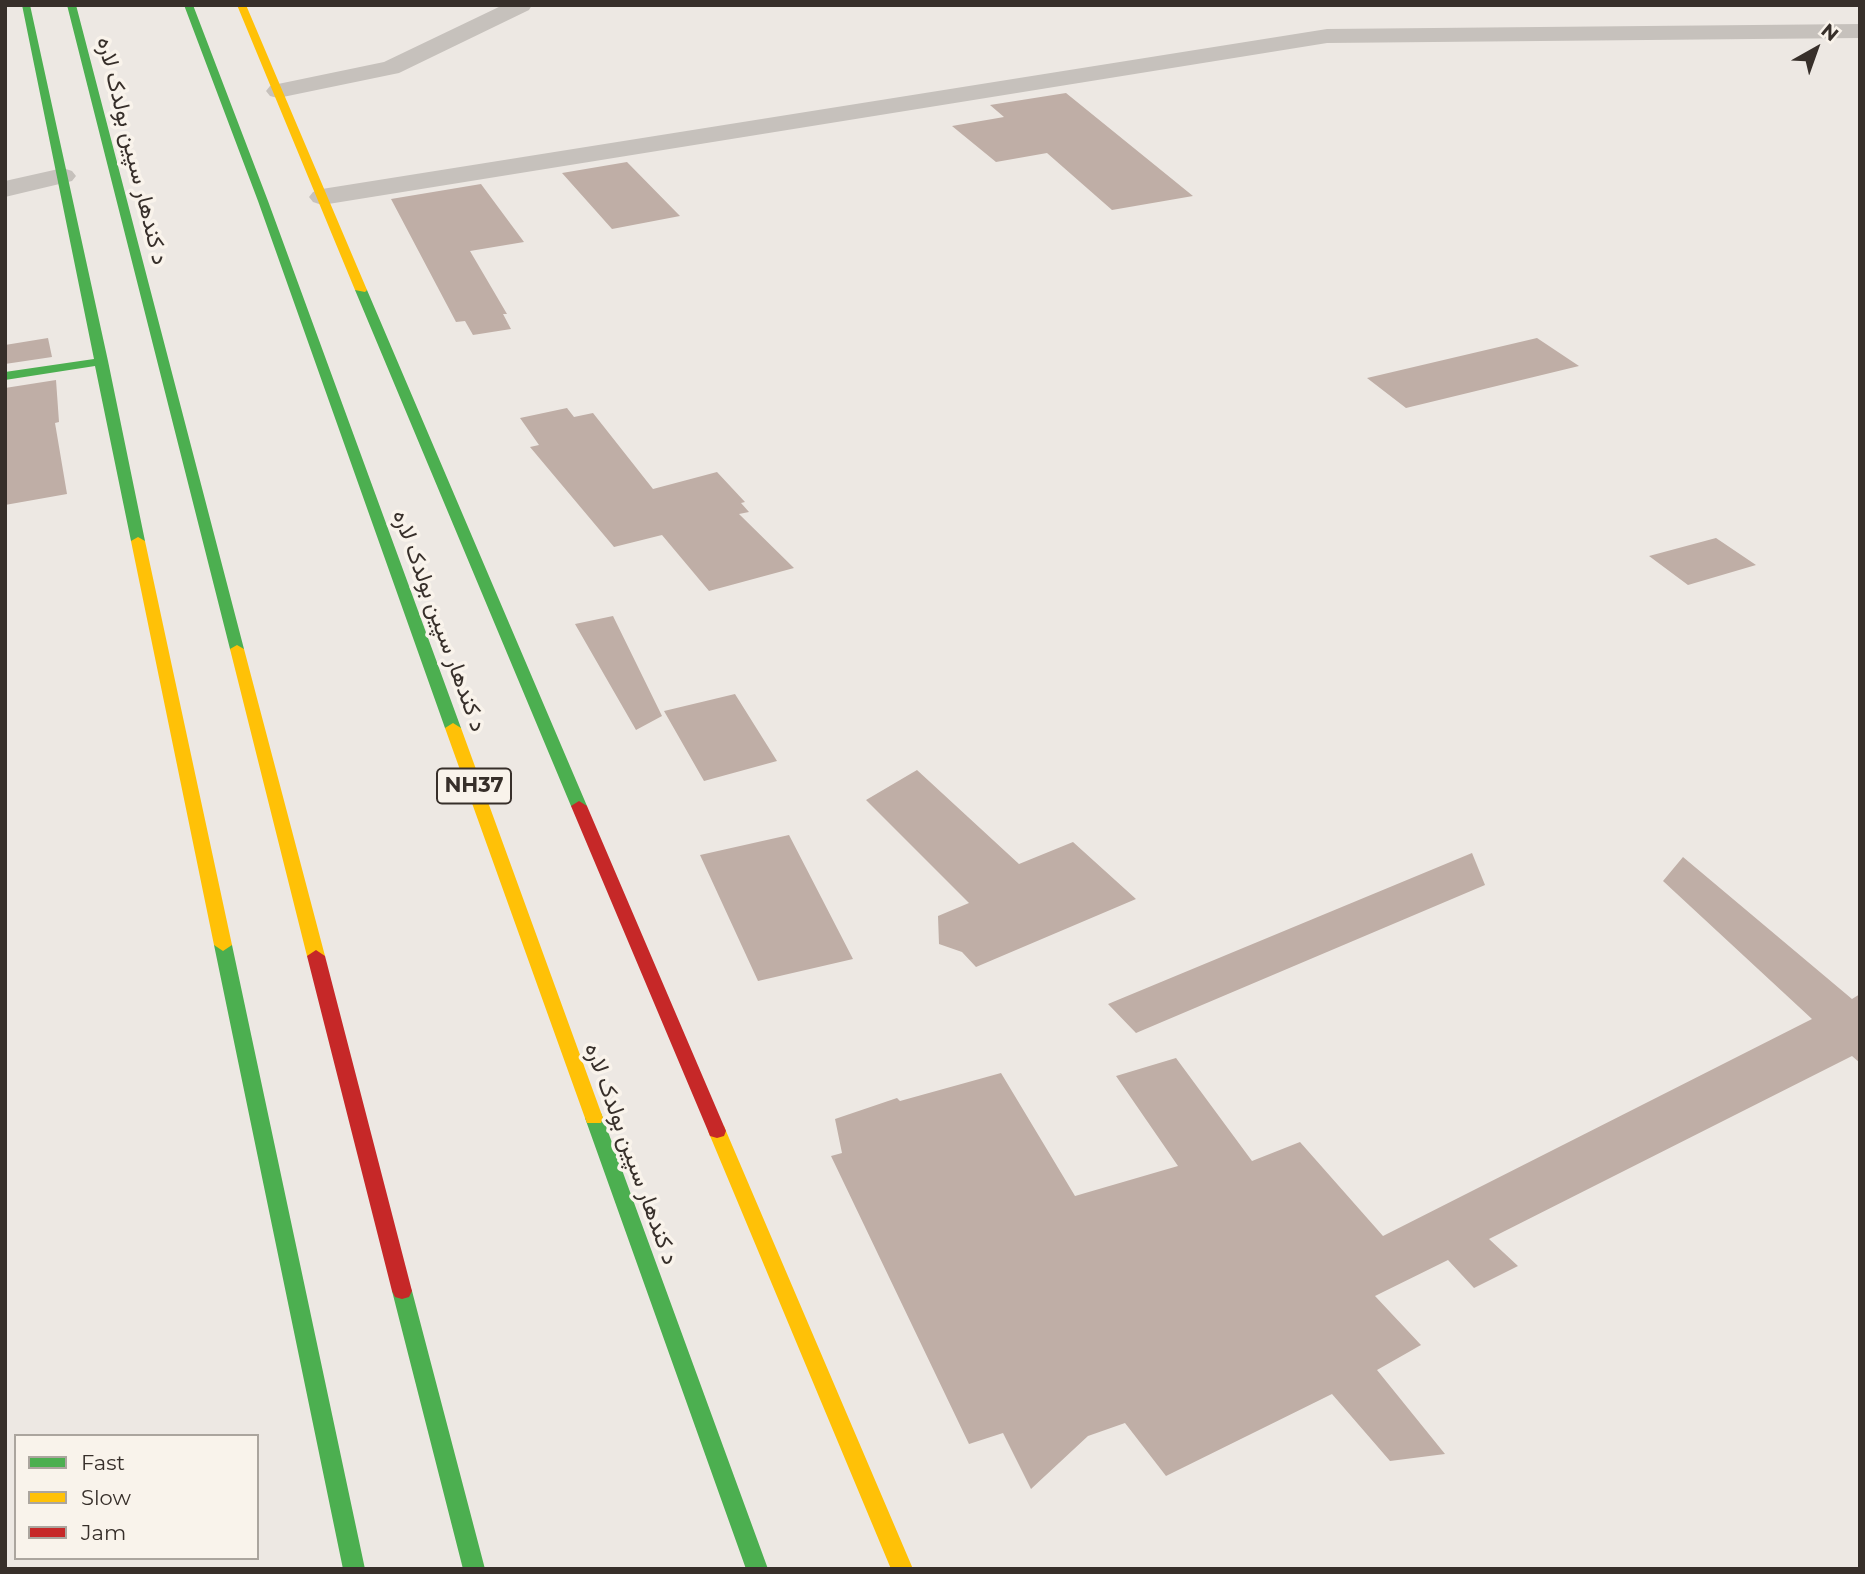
<!DOCTYPE html>
<html>
<head>
<meta charset="utf-8">
<style>
	body { margin:0 }
	#map { position:relative; width:1865px; height:1574px; overflow:hidden; background:#ede8e3; font-family:Montserrat,sans-serif }
	canvas { display:block }
	.frame { position:absolute; inset:0; border:7px solid #372f2a; pointer-events:none }
	.legend { position:absolute; left:14px; top:1434px; width:245px; height:126px; box-sizing:border-box; background:#f9f3eb; border:2px solid #aba59e; margin:0; padding:9px 12px; list-style:none; font-size:21px; color:#372f2a }
	.legend li { display:flex; align-items:center; gap:14px; height:35px }
	.legend b { width:35px; border:2px solid #aba59e }
	.north { position:absolute; left:1781px; top:14px; width:70px; height:70px; -webkit-text-stroke:5px #f9f3eb; paint-order:stroke; rotate:40deg; font-size:19px; font-weight:700; line-height:28px; text-align:center; color:#372f2a }
	.north::after { content:''; display:block; margin:auto; width:24px; height:32px; background:#372f2a; clip-path:polygon(50% 0,100% 100%,50% 72%,0 100%) }
</style>
</head>
<body>
<div id="map">
<canvas width="1865" height="1574"></canvas>
<div class="frame"></div>
<ul class="legend">
<li><b style="height:9px;background:#4caf50"></b>Fast</li>
<li><b style="height:9px;background:#ffc107"></b>Slow</li>
<li><b style="height:9px;background:#c62828"></b>Jam</li>
</ul>
<div class="north">N</div>
</div>
<script>
const g = document.querySelector('canvas').getContext('2d');
g.lineJoin = 'round';
function fillPath(path, color) {
  g.fillStyle = color;
  g.fill(path, 'evenodd');
}
function toPath(rows) {
  const path = new Path2D();
  for (const r of rows) {
    path.moveTo(r[0], r[1]);
    for (let i = 2; i < r.length; i += 2) path.lineTo(r[i], r[i + 1]);
  }
  return path;
}
function drawText(font, color, halo, rows, align = 'center') {
  g.font = font + ' Montserrat,Vazirmatn,sans-serif';
  g.lineWidth = 7;
  g.setLineDash([]);
  g.textBaseline = 'middle';
  g.strokeStyle = halo;
  g.fillStyle = color;
  for (const [text, x, y, turn = 0] of rows) {
    g.save();
    g.translate(x, y);
    g.rotate((+turn || 0) * Math.PI / 180);
    g.textAlign = isNaN(turn) ? turn : align;
    if (halo) g.strokeText(text, 0, 0);
    g.fillText(text, 0, 0);
    g.restore();
  }
}
function strokePath(path, color, width, dash) {
  g.strokeStyle = color;
  g.lineWidth = width;
  g.lineCap = dash ? 'butt' : 'round';
  g.setLineDash(dash || []);
  g.stroke(path);
}
fillPath(toPath([
	[1066,93,1193,196,1112,210,1047,153,996,162,952,126,1004,117,990,105],
	[627,162,680,216,612,229,562,173],
	[481,184,524,242,470,251,507,314,503,314,511,329,473,335,465,321,456,322,391,199],
	[48,338,52,357,5,364,5,345],
	[1537,338,1579,366,1406,408,1367,378],
	[56,380,59,422,55,423,67,494,5,505,5,388],
	[567,408,574,417,593,413,653,489,717,472,745,502,741,503,749,512,739,514,794,568,709,591,662,535,614,547,530,447,539,445,520,418],
	[1716,538,1756,565,1688,585,1649,556],
	[613,616,662,716,636,730,575,624],
	[735,694,777,761,704,781,664,711],
	[917,770,1019,864,1073,842,1136,899,976,967,962,952,939,944,938,916,969,903,866,800],
	[789,835,853,959,758,981,700,855],
	[1472,853,1485,885,1136,1033,1108,1004],
	[1683,857,1852,999,1860,994,1860,1063,1852,1056,1489,1239,1518,1266,1474,1288,1448,1260,1375,1296,1421,1345,1377,1370,1445,1454,1390,1461,1332,1394,1166,1476,1125,1423,1088,1436,1031,1489,1003,1433,969,1444,831,1156,842,1153,835,1119,897,1098,900,1101,1001,1073,1075,1196,1178,1166,1116,1076,1176,1058,1252,1161,1300,1142,1383,1236,1812,1019,1663,881]
]), '#bfaea6');
fillPath(toPath([
	[503,5,532,5,529,10,399,73,278,98,270,96,266,91,270,86,278,84,384,62,503,5],
	[1860,24,1860,38,1327,43,322,205,313,202,309,197,313,192,322,189,1327,29,1860,24],
	[63,168,72,171,76,176,72,181,5,197,5,181,63,168]
]), '#c6c1bc');
fillPath(toPath([
	[22,5,30,5,108,361,145,541,138,545,131,541,95,366,5,380,5,372,94,359,22,5],
	[67,5,76,5,244,649,242,652,232,652,230,649,67,5],
	[184,5,193,5,268,201,461,728,458,731,453,733,445,728,258,201,184,5],
	[361,287,367,290,587,806,585,809,579,811,571,806,355,290,361,287],
	[223,939,232,945,365,1569,343,1569,214,945,223,939],
	[594,1111,601,1113,603,1118,768,1569,746,1569,585,1118,587,1113,594,1111],
	[402,1283,409,1285,412,1291,485,1569,463,1569,392,1291,395,1285,402,1283]
]), '#4caf50');
fillPath(toPath([
	[237,5,246,5,367,290,365,292,355,290,237,5],
	[138,537,145,541,232,945,223,951,214,945,131,541,138,537],
	[237,645,244,649,325,956,316,962,307,956,230,649,237,645],
	[453,723,461,728,603,1118,601,1123,587,1123,585,1118,445,728,453,723],
	[717,1124,724,1126,726,1131,913,1569,891,1569,708,1131,710,1126,717,1124]
]), '#ffc107');
fillPath(toPath([
	[579,801,587,806,726,1131,724,1136,717,1138,710,1136,708,1131,571,806,579,801],
	[316,950,325,956,412,1291,409,1297,402,1299,395,1297,392,1291,307,956,316,950]
]), '#c62828');
for (const [x, y, w] of [
	[474,786,74]
]) {
  const box = new Path2D();
  box.roundRect(x - w / 2, y - 17.5, w, 35, 5);
  g.fillStyle = '#f9f3eb';
  g.fill(box);
  strokePath(box, '#372f2a', 2);
}
drawText('bold 21px', '#372f2a', null, [
	["NH37",474,786]
]);
drawText('23px', '#372f2a', '#f9f3eb', [
	["د کندهار سپین بولدک لاره",132,151,76],
	["د کندهار سپین بولدک لاره",439,621,70],
	["د کندهار سپین بولدک لاره",631,1154,70]
]);
</script>
</body>
</html>
